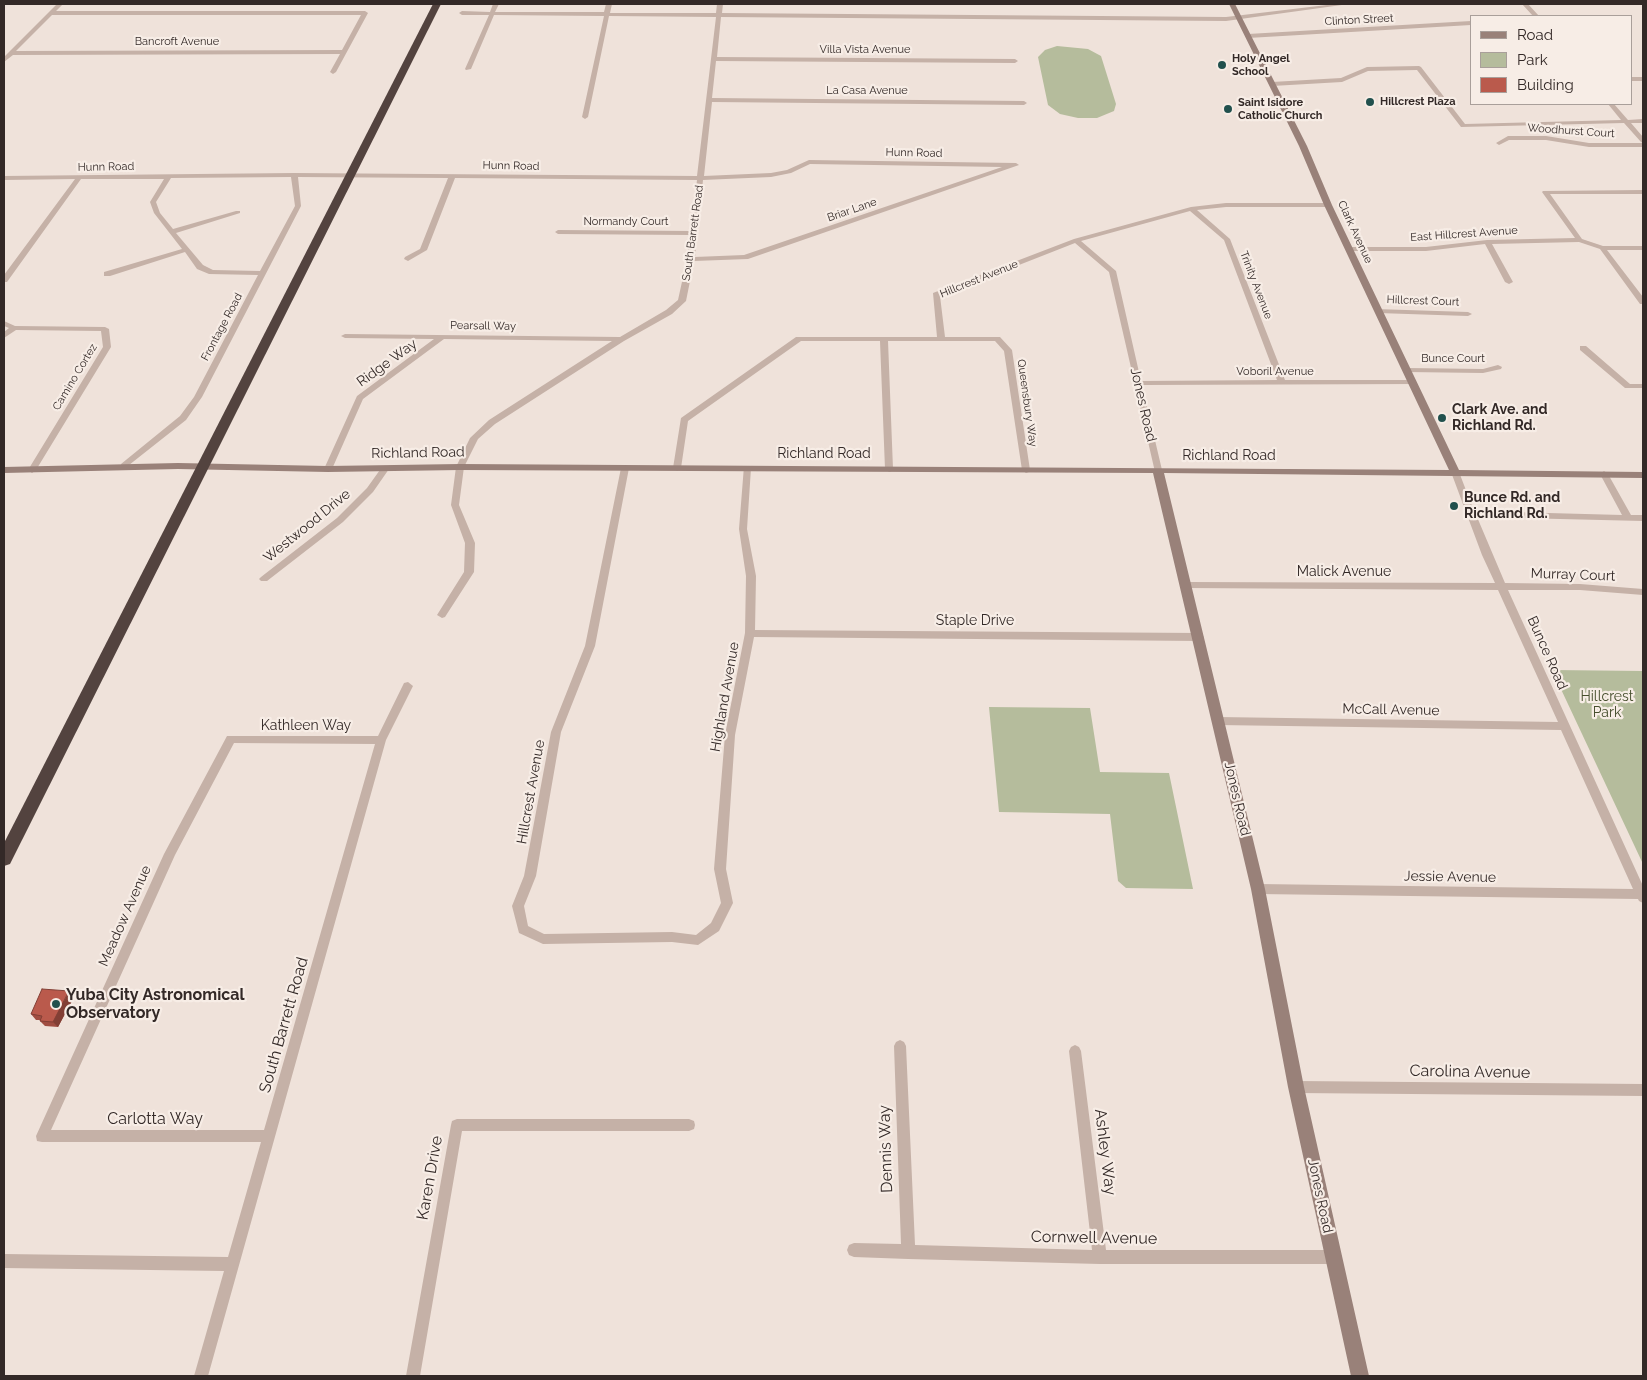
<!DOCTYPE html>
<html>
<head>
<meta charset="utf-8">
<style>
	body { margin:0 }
	#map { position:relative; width:1647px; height:1380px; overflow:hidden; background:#efe2da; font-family:Raleway,sans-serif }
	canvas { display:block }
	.frame { position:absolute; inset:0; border:5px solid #332927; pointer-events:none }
	.legend { position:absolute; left:1470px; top:15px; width:162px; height:90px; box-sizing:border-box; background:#f7ede6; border:1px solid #a99f9a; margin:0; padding:6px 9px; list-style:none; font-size:15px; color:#332927 }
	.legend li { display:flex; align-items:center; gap:10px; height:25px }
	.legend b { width:25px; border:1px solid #a99f9a }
</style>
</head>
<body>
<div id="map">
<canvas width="1647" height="1380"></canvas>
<div class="frame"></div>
<ul class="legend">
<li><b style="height:6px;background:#998179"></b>Road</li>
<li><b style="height:14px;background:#b5bc9c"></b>Park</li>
<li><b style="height:14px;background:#ba5a4c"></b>Building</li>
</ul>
</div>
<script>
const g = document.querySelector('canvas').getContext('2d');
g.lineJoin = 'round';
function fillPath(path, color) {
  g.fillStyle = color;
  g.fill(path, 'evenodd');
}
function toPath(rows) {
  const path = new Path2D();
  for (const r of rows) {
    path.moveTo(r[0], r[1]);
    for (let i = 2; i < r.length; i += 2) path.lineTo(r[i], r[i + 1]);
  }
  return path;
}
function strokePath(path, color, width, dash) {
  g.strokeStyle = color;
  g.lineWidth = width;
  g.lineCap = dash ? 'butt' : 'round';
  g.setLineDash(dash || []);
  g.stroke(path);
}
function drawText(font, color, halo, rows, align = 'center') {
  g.font = font + ' Raleway,sans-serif';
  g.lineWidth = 4.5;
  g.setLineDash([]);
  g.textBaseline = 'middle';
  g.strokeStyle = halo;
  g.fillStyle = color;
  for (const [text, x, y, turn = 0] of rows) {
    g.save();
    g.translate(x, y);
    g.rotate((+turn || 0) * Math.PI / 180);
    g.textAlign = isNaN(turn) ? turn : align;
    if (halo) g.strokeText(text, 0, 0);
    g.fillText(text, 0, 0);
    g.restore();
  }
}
fillPath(toPath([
	[1057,46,1088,49,1101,56,1116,104,1114,111,1097,118,1078,118,1060,114,1048,105,1038,57,1045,50],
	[1552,670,1643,671,1643,864],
	[989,707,1090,708,1100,772,1169,773,1193,889,1126,888,1118,881,1110,814,999,812]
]), '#b5bc9c');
fillPath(toPath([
	[57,4,63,4,56,11,365,11,368,13,336,72,333,74,330,72,340,54,13,55,4,62,4,57,57,4],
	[52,15,361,15,342,50,16,51,52,15],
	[493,4,499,4,495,12,604,12,606,4,612,4,610,13,716,13,717,4,723,4,722,13,1226,17,1335,4,1349,4,1226,21,721,17,717,57,1015,59,1018,61,1015,63,716,61,712,98,1024,101,1027,103,1024,105,712,102,704,176,771,173,787,170,809,160,1016,163,1019,165,748,259,694,261,686,301,672,314,624,341,495,424,478,439,464,467,459,505,475,543,474,572,445,617,442,618,437,615,464,572,465,543,451,505,456,467,470,438,489,420,612,341,444,339,363,399,332,469,328,472,324,469,357,396,434,339,345,338,341,336,345,334,620,337,666,310,678,300,687,259,690,235,558,234,555,232,558,230,691,231,697,180,455,178,427,250,408,261,404,259,405,257,420,249,448,178,298,177,301,206,202,397,186,420,124,469,121,468,121,464,180,416,194,397,258,275,209,274,197,269,185,252,110,276,104,276,104,272,182,249,154,213,150,202,164,179,81,179,7,282,4,282,4,275,75,179,4,180,4,176,294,173,697,176,716,17,609,16,588,117,585,119,582,117,604,16,494,15,471,69,466,70,465,69,489,15,462,15,459,13,462,11,490,12,493,4],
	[810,164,1002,167,744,255,695,257,703,180,771,177,791,173,810,164],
	[291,177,295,206,260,271,213,270,203,265,176,233,240,213,240,211,236,211,173,229,160,213,156,202,171,178,291,177],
	[1522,4,1528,4,1539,16,1533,16,1522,4],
	[1471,21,1471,25,1248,38,1245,36,1248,34,1471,21],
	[1419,66,1421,67,1465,124,1621,120,1608,104,1614,104,1628,120,1643,119,1643,123,1631,123,1643,137,1643,143,1641,142,1624,123,1461,127,1417,70,1368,71,1342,82,1272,86,1269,84,1272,82,1341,78,1367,67,1419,66],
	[1631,77,1643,77,1643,81,1631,81,1631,77],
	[1508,136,1546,136,1589,143,1643,143,1643,147,1589,147,1546,140,1509,140,1499,145,1496,143,1508,136],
	[1643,190,1643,194,1550,194,1582,239,1603,246,1643,246,1643,250,1607,250,1643,297,1643,304,1640,304,1600,249,1579,242,1492,244,1513,282,1509,284,1505,282,1485,244,1426,251,1349,251,1345,249,1349,247,1426,247,1487,240,1575,238,1542,192,1543,191,1643,190],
	[1226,203,1328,203,1331,205,1328,207,1226,207,1197,210,1230,239,1285,380,1416,380,1416,384,1142,385,1162,470,1158,473,1155,472,1109,272,1075,243,940,296,945,337,1000,337,1012,350,1030,470,1029,472,1026,473,1022,470,1004,351,995,341,888,341,893,469,892,471,889,472,885,469,880,341,801,341,688,421,681,468,677,471,673,468,681,418,796,337,937,337,933,293,1074,239,1191,207,1226,203],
	[1190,211,1224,240,1277,380,1141,381,1116,271,1081,241,1190,211],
	[1375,309,1468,312,1472,314,1468,316,1378,313,1375,313,1375,309],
	[4,321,15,326,105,327,109,329,111,347,36,470,32,473,28,470,103,347,101,331,16,330,4,338,4,332,9,328,4,326,4,321],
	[1580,346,1586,346,1630,384,1643,384,1643,388,1625,388,1580,350,1580,346],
	[1498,365,1502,367,1501,369,1483,373,1407,372,1403,370,1407,368,1483,369,1498,365],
	[625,465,629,468,595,646,561,732,536,876,524,906,528,926,544,934,672,932,696,935,711,923,721,903,714,869,725,735,745,633,746,576,739,529,744,466,750,466,751,468,747,529,756,576,755,630,1199,633,1204,637,1199,641,754,637,735,735,726,869,733,903,719,931,698,945,672,942,543,944,519,933,512,906,524,876,551,732,585,646,621,468,625,465],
	[385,466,389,469,373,492,343,522,267,581,261,581,259,579,261,577,337,518,367,488,382,467,385,466],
	[1455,469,1459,472,1474,511,1622,515,1600,474,1604,471,1608,474,1631,515,1643,515,1643,521,1477,517,1505,583,1580,584,1643,589,1643,595,1580,590,1508,590,1643,886,1643,903,1639,901,1638,899,1258,894,1254,892,1252,889,1254,886,1258,884,1633,889,1561,730,1218,725,1214,724,1213,721,1214,718,1218,717,1558,722,1498,590,1186,588,1181,585,1186,582,1495,583,1482,555,1451,472,1455,469],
	[408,682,413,686,386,740,208,1376,194,1376,224,1271,4,1268,4,1254,228,1257,261,1142,42,1142,37,1141,36,1136,164,854,227,736,378,736,404,683,408,682],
	[234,743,375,744,264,1130,51,1130,175,855,234,743],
	[900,1040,904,1042,906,1046,915,1245,1092,1250,1069,1051,1071,1047,1075,1045,1079,1047,1081,1051,1106,1250,1333,1250,1338,1252,1340,1257,1338,1262,1333,1264,1100,1264,908,1259,854,1257,849,1255,847,1250,849,1245,854,1243,901,1244,894,1046,896,1042,900,1040],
	[1296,1081,1643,1084,1643,1096,1296,1093,1292,1091,1290,1087,1292,1083,1296,1081],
	[457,1119,689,1119,694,1121,695,1125,694,1129,689,1131,462,1131,420,1376,406,1376,451,1125,452,1121,457,1119]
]), '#c5b1a7');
fillPath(toPath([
	[1229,4,1235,4,1307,146,1332,205,1459,470,1643,472,1643,478,1164,473,1265,889,1304,1087,1369,1376,1351,1376,1288,1087,1251,889,1153,473,460,470,328,472,178,469,4,473,4,467,178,463,328,466,460,464,1449,470,1324,205,1299,146,1229,4]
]), '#998179');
fillPath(toPath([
	[433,4,441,4,10,864,4,866,4,843,433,4]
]), '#53433f');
fillPath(toPath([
	[74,997,58,1027,45,1026,40,1021,40,1020,36,1020,31,1014]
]), '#a04d41');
fillPath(toPath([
	[69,991,74,997,58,1027,53,1022]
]), '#823f35');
const building = toPath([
	[42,989,69,991,53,1022,40,1021,42,1016,31,1014,42,989]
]);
fillPath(building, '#ba5a4c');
strokePath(building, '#823f35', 1);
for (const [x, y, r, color] of [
	[1222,65,5,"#21504d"],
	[1370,102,5,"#21504d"],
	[1228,109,5,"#21504d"],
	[1442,418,5,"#21504d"],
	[1454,506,5,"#21504d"],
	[56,1004,5,"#21504d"]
]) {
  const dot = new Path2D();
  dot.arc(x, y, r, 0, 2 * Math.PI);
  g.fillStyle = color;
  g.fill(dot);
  strokePath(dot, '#f7ede6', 2);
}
drawText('11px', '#332927', '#f7ede6', [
	["Clinton Street",1359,20,-3],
	["Bancroft Avenue",177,42],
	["Villa Vista Avenue",865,50],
	["La Casa Avenue",867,91],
	["Woodhurst Court",1571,131,4],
	["Hunn Road",914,153,1],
	["Hunn Road",511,166,1],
	["Hunn Road",106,167,-1],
	["Briar Lane",852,210,-19],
	["Normandy Court",626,222],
	["Clark Avenue",1355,232,65],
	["South Barrett Road",693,233,-82],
	["East Hillcrest Avenue",1464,234,-4],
	["Hillcrest Avenue",979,279,-22],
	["Trinity Avenue",1256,285,69],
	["Hillcrest Court",1423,301,2],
	["Pearsall Way",483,326,1],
	["Frontage Road",222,327,-62],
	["Bunce Court",1453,359],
	["Voboril Avenue",1275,372],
	["Camino Cortez",75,377,-59],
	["Queensbury Way",1027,403,82]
]);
drawText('bold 11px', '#332927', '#f7ede6', [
	["Holy Angel",1232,59],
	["School",1232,72],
	["Hillcrest Plaza",1380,102],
	["Saint Isidore",1238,103],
	["Catholic Church",1238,116]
], 'left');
drawText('14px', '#332927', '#f7ede6', [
	["Ridge Way",387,363,-36],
	["Jones Road",1143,405,77],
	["Richland Road",418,453,-1],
	["Richland Road",824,454],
	["Richland Road",1229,456],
	["Westwood Drive",307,526,-39],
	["Malick Avenue",1344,572],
	["Murray Court",1573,575,2],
	["Staple Drive",975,621],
	["Bunce Road",1547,653,66],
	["Highland Avenue",725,697,-80],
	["McCall Avenue",1391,710,1],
	["Kathleen Way",306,726],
	["Hillcrest Avenue",531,792,-80],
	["Jones Road",1237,799,77],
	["Jessie Avenue",1450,877,1],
	["Meadow Avenue",125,916,-66],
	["Jones Road",1320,1196,78]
]);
drawText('bold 14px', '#332927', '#f7ede6', [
	["Clark Ave. and",1452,410],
	["Richland Rd.",1452,426],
	["Bunce Rd. and",1464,498],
	["Richland Rd.",1464,514]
], 'left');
drawText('14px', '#464e2d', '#f7ede6', [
	["Hillcrest",1607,697],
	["Park",1607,713]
]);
drawText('bold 16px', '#332927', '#f7ede6', [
	["Yuba City Astronomical",66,995],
	["Observatory",66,1013]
], 'left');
drawText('16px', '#332927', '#f7ede6', [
	["South Barrett Road",284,1025,-74],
	["Carolina Avenue",1470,1072,1],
	["Carlotta Way",155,1119],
	["Dennis Way",886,1149,-92],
	["Ashley Way",1105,1152,83],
	["Karen Drive",430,1178,-80],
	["Cornwell Avenue",1094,1238,1]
]);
</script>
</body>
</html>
